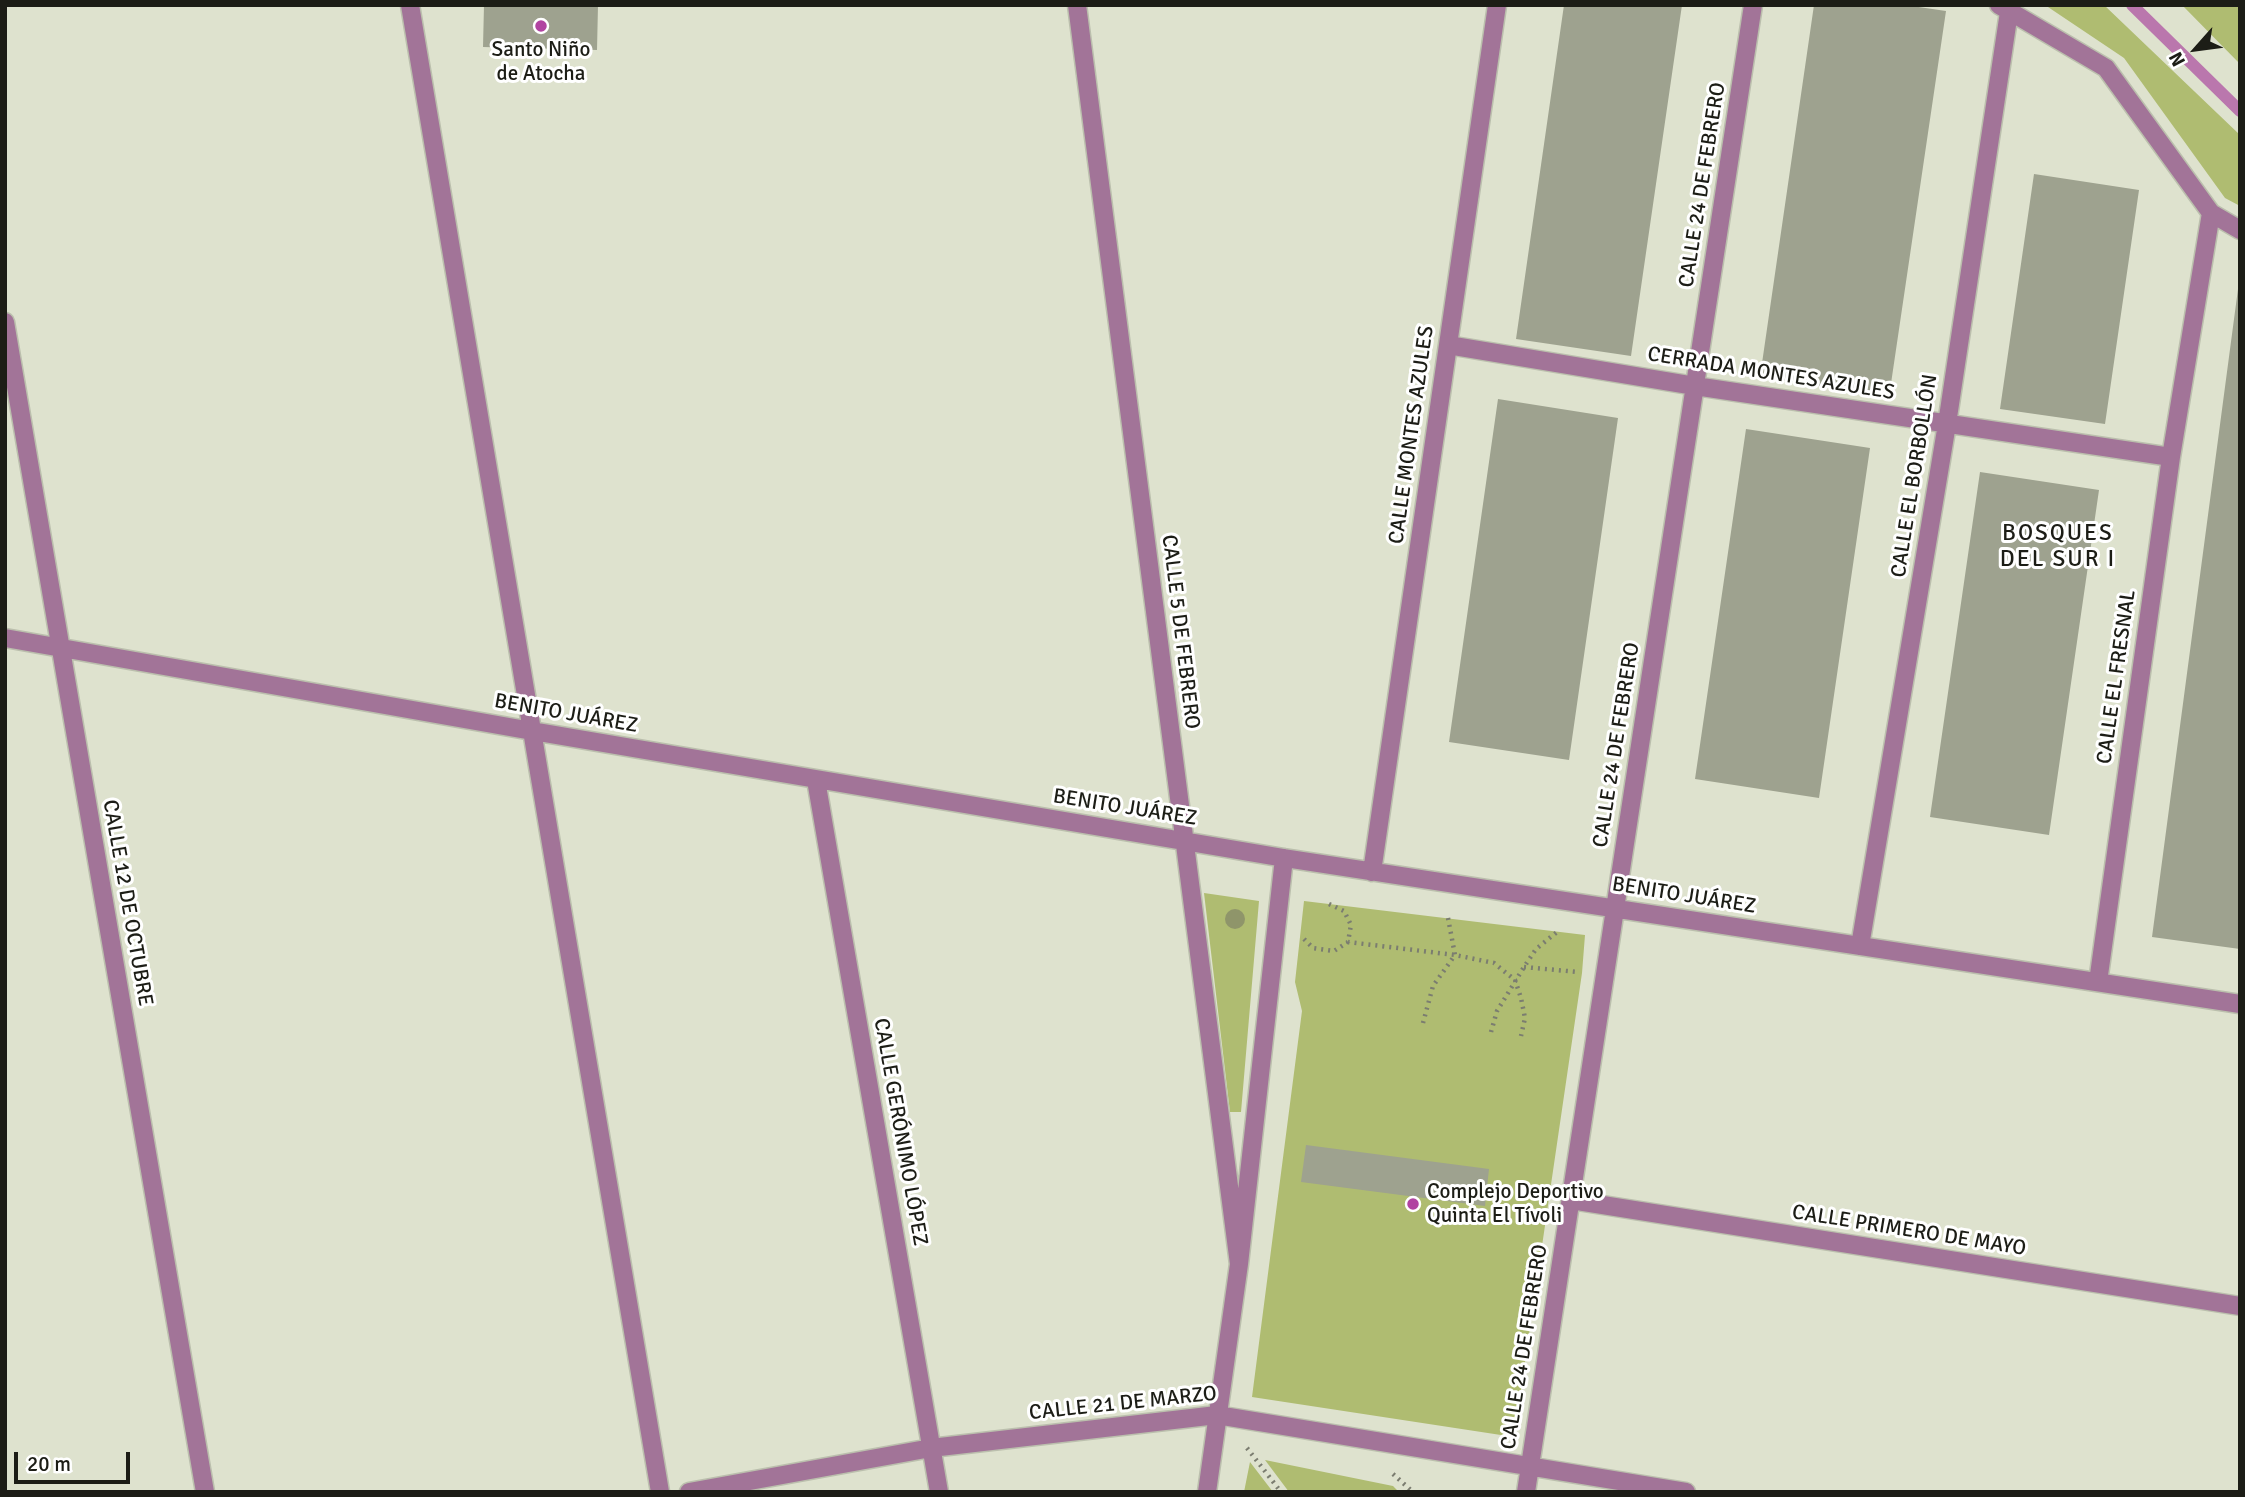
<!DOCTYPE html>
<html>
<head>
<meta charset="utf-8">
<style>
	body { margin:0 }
	#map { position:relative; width:2245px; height:1497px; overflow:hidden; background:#dee2ce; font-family:Signika,sans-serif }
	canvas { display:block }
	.frame { position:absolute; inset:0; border:7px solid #1c1d16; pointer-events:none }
	.north { position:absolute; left:2161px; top:14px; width:70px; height:70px; -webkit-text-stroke:5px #fff; paint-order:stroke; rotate:242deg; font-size:19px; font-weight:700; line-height:28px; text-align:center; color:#1c1d16 }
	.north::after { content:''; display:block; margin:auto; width:24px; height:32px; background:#1c1d16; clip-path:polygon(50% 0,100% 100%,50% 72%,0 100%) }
	.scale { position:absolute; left:14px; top:1452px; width:116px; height:32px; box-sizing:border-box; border:4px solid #1c1d16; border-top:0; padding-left:9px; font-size:21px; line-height:24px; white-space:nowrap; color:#1c1d16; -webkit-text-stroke:5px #fff; paint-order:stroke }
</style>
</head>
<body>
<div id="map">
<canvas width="2245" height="1497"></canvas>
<div class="frame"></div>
<div class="north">N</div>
<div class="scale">20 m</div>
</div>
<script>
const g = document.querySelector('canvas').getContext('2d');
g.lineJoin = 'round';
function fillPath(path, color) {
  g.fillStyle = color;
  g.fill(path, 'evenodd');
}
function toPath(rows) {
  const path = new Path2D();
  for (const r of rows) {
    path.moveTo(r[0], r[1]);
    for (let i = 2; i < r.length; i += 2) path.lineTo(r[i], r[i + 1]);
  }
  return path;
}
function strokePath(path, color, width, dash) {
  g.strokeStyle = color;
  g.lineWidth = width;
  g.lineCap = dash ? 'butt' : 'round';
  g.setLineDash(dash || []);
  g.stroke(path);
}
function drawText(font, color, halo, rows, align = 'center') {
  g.font = font + ' Signika,sans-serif';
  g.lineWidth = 6;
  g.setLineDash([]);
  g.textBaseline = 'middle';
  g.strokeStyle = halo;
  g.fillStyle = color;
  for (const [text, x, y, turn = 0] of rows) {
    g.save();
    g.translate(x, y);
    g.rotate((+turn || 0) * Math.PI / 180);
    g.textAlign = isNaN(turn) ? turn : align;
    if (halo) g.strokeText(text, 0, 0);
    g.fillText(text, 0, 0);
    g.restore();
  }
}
fillPath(toPath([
	[2045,5,2104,5,2240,135,2240,206,2225,198,2124,58],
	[2182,5,2240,5,2240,64],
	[1204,893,1259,901,1241,1112,1230,1112],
	[1304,901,1585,935,1582,973,1514,1437,1252,1397,1302,1011,1295,982],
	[1265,1460,1393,1486,1399,1492,1289,1492],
	[1250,1462,1273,1492,1244,1492]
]), '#afbc71');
strokePath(toPath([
	[2132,5,2240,111]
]), '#ba77ad', 12);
fillPath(toPath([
	[484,5,598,5,597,50,483,47],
	[1564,5,1682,5,1631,356,1516,339],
	[1814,5,1905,5,1946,11,1889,397,1760,377],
	[2034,174,2139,190,2105,424,2000,409],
	[2238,289,2240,289,2240,949,2152,937],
	[1498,399,1618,418,1569,760,1449,742],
	[1746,429,1870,448,1819,798,1695,779],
	[1980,472,2099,490,2049,835,1930,817],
	[1306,1145,1489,1169,1485,1206,1301,1182]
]), '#9ea28f');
const minor = toPath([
	[410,5,660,1492],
	[1077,5,1239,1264],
	[1999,5,2106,68,2211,213,2240,230],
	[5,322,205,1492],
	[1448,345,1695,386,2171,457],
	[5,638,532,731,1284,858,2240,1004],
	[816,780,939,1492],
	[1372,872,1497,5],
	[1860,946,1947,424,2009,12],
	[2098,982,2171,457,2211,213],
	[1571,1200,2240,1306],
	[689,1492,931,1448,1217,1415,1686,1492],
	[1207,1492,1239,1264,1284,858],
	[1526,1492,1753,5]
]);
strokePath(minor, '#bbbfad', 21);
strokePath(toPath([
	[1329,904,1344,911,1351,925,1348,942,1455,955,1494,963,1515,980,1521,998,1525,1018,1521,1036],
	[1304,939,1313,948,1334,951,1348,942],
	[1524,967,1578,972],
	[1423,1023,1433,986,1455,955,1448,918],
	[1491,1032,1497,1011,1524,967,1536,949,1557,932],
	[1247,1448,1281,1492],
	[1393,1474,1413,1492]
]), '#7b7d70', 4.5, [2, 5]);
strokePath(minor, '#a27498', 18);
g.fillStyle = '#8f956a';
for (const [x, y] of [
	[1235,919]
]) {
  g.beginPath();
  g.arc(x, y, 10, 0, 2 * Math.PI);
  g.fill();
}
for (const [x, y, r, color] of [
	[541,26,7,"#b143a1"],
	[1413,1204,7,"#b143a1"]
]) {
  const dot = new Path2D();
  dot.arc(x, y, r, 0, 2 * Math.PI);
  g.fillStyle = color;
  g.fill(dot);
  strokePath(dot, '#fff', 2.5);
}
drawText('21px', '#1c1d16', '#fff', [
	["Santo Niño",541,50],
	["de Atocha",541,74],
	["Complejo Deportivo",1427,1192,"left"],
	["Quinta El Tívoli",1427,1216,"left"]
]);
drawText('21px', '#1c1d16', '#fff', [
	["CALLE 24 DE FEBRERO",1703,185,-81],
	["CERRADA MONTES AZULES",1771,374,9],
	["CALLE MONTES AZULES",1412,435,-82],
	["CALLE EL BORBOLLÓN",1915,476,-81],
	["CALLE 5 DE FEBRERO",1180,632,83],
	["CALLE EL FRESNAL",2117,677,-82],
	["BENITO JUÁREZ",566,714,10],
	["CALLE 24 DE FEBRERO",1617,745,-81],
	["BENITO JUÁREZ",1125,808,9],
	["BENITO JUÁREZ",1684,896,9],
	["CALLE 12 DE OCTUBRE",127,903,80],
	["CALLE GERÓNIMO LÓPEZ",900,1132,80],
	["CALLE PRIMERO DE MAYO",1909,1231,9],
	["CALLE 24 DE FEBRERO",1525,1347,-81],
	["CALLE 21 DE MARZO",1123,1404,-6]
]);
g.letterSpacing = '2px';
drawText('23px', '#1c1d16', '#fff', [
	["BOSQUES",2058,534],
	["DEL SUR I",2058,560]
]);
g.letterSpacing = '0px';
</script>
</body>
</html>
